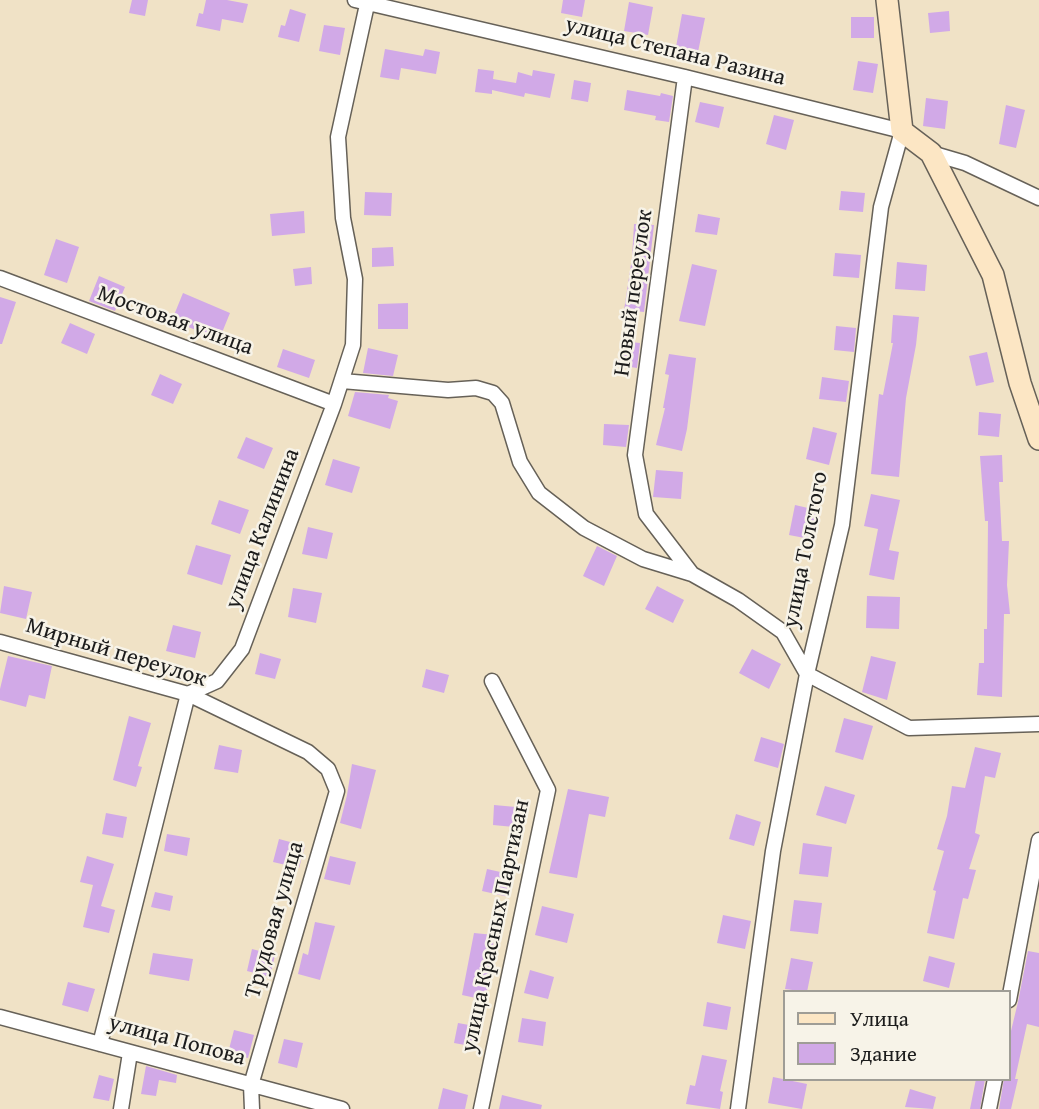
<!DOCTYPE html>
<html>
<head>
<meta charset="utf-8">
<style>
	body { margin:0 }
	#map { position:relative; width:1039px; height:1109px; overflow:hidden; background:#f0e2c6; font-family:"Gentium Book Plus",serif }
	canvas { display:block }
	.legend { position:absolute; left:783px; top:990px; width:228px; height:91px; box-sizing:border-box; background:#f7f3e8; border:2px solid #9f9d96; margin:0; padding:9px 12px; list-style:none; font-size:21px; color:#1c1c1c }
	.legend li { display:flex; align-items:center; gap:14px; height:35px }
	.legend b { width:35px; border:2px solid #9f9d96 }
</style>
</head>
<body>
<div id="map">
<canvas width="1039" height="1109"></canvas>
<ul class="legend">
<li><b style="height:9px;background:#fce6c4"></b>Улица</li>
<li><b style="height:19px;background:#d1a9e7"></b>Здание</li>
</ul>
</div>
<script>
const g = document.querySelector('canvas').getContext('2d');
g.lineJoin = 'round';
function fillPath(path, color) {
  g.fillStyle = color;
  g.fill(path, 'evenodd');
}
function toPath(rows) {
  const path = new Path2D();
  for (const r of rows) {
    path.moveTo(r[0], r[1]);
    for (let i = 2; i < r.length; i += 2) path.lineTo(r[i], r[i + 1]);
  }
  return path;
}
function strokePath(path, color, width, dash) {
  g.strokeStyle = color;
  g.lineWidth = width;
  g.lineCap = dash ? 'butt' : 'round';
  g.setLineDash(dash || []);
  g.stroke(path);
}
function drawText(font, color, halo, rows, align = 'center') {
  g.font = font + ' "Gentium Book Plus",serif';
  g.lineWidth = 5;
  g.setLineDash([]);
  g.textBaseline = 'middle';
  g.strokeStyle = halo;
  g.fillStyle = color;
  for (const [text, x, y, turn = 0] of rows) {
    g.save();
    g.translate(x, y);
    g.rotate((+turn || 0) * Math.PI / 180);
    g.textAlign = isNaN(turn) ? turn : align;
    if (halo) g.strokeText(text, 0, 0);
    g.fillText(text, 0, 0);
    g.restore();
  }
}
fillPath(toPath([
	[132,0,148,0,145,16,129,13],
	[206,0,227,0,248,4,243,23,222,19,220,31,196,26,199,13,203,14],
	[563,0,585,0,582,17,561,13],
	[629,2,653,7,648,35,624,31],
	[290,9,306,14,299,42,278,37,281,25,285,26],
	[949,11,950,31,930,33,928,13],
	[682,14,705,18,698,52,676,47],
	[851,17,874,17,874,38,851,38],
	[324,25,345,28,340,55,319,51],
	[385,49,423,56,425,49,440,52,436,74,401,68,399,80,380,77],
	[858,61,878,64,873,93,853,90],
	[478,69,494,71,493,79,516,83,518,72,532,76,533,70,555,74,550,98,525,93,524,97,492,90,492,94,475,92],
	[574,80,591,83,588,102,571,99],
	[627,90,660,96,661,93,673,96,669,122,655,120,656,116,624,110],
	[926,98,948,101,945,129,923,126],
	[700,102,724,107,719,128,695,122],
	[1006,105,1025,110,1016,148,999,144],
	[774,115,794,120,786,150,766,144],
	[841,191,865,193,863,212,839,210],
	[365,192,392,193,391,216,364,215],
	[304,211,305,233,272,236,270,214],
	[698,214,720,218,717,235,695,232],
	[634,224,654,225,644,312,624,310,632,258],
	[56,239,79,247,67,283,44,275],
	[393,247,394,266,372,267,372,248],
	[835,253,861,255,859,278,833,276],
	[897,262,927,265,925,291,895,289],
	[692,264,717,270,705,326,679,321],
	[311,267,312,284,295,286,293,269],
	[99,276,125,287,115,311,89,301],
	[183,293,230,313,219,340,172,320],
	[0,297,16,302,2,344,0,344],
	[408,303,408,329,378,329,378,304],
	[893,315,919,317,916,345,906,398,899,477,871,474,879,394,883,395,893,343,891,343],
	[70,323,95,334,87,354,61,343],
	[836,326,856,328,854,352,834,350],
	[622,341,640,343,637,368,618,365],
	[368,348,398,355,393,376,363,373],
	[283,349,315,360,309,378,277,367],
	[987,352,994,382,976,386,969,356],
	[669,354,696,358,687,429,682,451,656,445,665,408,663,408,669,375,665,374],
	[160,374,182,384,173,404,151,395],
	[822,377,849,381,846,402,819,399],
	[355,392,389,395,388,398,398,401,390,429,348,416],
	[979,412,1001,414,999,437,978,435],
	[604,424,629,425,626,447,603,445],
	[813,427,837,433,829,465,806,459],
	[246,437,273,448,264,469,237,458],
	[1002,455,1003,482,999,482,1002,541,1009,541,1007,585,1010,614,1004,614,1002,697,977,695,979,663,984,663,984,629,987,629,988,521,985,521,980,456],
	[333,459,360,467,352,493,325,485],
	[656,470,683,472,681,499,653,497],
	[871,494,900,500,889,550,899,552,894,580,869,575,878,529,864,526],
	[219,500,249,510,240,534,211,524],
	[795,505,821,511,815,540,789,535],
	[308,527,333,533,327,559,302,554],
	[196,545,231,555,222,585,187,574],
	[597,546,617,556,604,586,583,576],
	[4,586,32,592,26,619,0,613],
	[657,586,684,600,673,623,645,609],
	[293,588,322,593,316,623,288,617],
	[867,596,900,597,899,629,866,628],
	[173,625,201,632,195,658,166,651],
	[752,649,781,664,769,689,739,673],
	[260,653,281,659,275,679,255,674],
	[8,656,52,666,45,699,29,695,26,707,0,700,0,689],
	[871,656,896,662,887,700,862,692],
	[426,669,449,675,444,693,422,687],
	[129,716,151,723,138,766,142,767,136,787,113,780],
	[844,718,873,726,863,760,835,752],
	[761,737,784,744,778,768,754,761],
	[219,745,242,750,238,773,214,769],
	[975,747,1001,753,995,778,985,776,975,833,980,835,969,869,976,870,968,899,963,898,954,939,927,933,936,891,933,890,944,851,937,849,947,816,952,786,965,788],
	[352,764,376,770,361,829,340,823,347,795],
	[825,786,855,795,846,824,816,815],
	[568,789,609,797,605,817,589,814,577,878,549,873],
	[494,805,516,807,514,827,493,825],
	[106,813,127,817,123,838,102,834],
	[736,814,761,822,754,846,729,839],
	[167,834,190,838,187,856,164,851],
	[279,839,305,846,299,868,273,862],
	[803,843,832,847,828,877,799,874],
	[87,856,114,864,101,906,115,910,109,933,83,927,93,885,80,882],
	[330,856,356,862,350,885,324,879],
	[487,869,514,875,509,897,482,891],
	[155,892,173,896,170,911,151,907],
	[794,900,822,903,818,934,790,931],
	[542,906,574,914,567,943,535,935],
	[723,915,751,921,745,949,717,943],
	[315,922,335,926,320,980,298,974,303,953,308,955],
	[474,933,494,935,491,973,485,1000,462,995],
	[252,949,275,955,270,977,247,971],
	[1028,951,1039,953,1039,1027,1027,1024,1015,1079,1018,1079,1011,1109,999,1109,1004,1079,1009,1079,1009,1031,1011,1031,1018,1002],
	[153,953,193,959,189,981,149,974],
	[929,956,955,963,949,988,923,981],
	[791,958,813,962,807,992,785,989],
	[530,970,554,977,548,999,524,993],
	[68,982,95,989,88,1012,62,1005],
	[707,1002,731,1007,727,1030,703,1026],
	[522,1018,546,1022,543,1046,518,1042],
	[458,1023,480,1027,476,1047,454,1043],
	[234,1030,254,1035,248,1058,228,1053],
	[284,1039,303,1043,297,1068,278,1063],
	[702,1055,727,1060,720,1091,723,1092,720,1109,686,1104,690,1085,695,1086],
	[146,1066,177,1075,176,1083,159,1080,156,1096,141,1094],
	[99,1075,114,1079,109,1101,93,1098],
	[773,1077,807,1084,802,1109,768,1103],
	[976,1079,985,1079,980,1109,970,1109],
	[443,1088,468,1095,465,1109,438,1109],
	[910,1089,936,1097,933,1109,905,1107],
	[502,1095,542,1105,541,1109,499,1109]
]), '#d1a9e7');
const street = toPath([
	[355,0,685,77,902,131,881,207,842,525,807,674,773,851,738,1109],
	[685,77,635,455,646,514,692,574,738,600,783,632,807,674,909,728,1039,724],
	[931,153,965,163,1039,198],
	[0,278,334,404],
	[342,381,448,390,476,388,493,393,502,403,520,462,539,493,584,528,643,559,692,574],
	[0,642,188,694,308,752,328,769,337,791,251,1085,252,1109],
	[1009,1000,1039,840],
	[0,1017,342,1109],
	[100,1044,188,694,217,681,242,649,334,404,353,345,355,279,343,218,338,137,368,0],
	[121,1109,130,1053],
	[481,1109,548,790,492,681],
	[989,1109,995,1079]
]);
const secondary = toPath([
	[887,0,902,131,931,153,993,275,1020,383,1039,439]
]);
strokePath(street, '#666158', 17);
strokePath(secondary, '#666158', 24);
strokePath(street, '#fff', 14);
strokePath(secondary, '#fce6c4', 21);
drawText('23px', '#1c1c1c', '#f7f3e8', [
	["улица Степана Разина",675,52,14],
	["Новый переулок",634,293,-82],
	["Мостовая улица",175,321,20],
	["улица Калинина",263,529,-69],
	["улица Толстого",806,550,-79],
	["Мирный переулок",116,653,17],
	["Трудовая улица",275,920,-74],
	["улица Красных Партизан",496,926,-78],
	["улица Попова",177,1041,15]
]);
</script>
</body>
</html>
